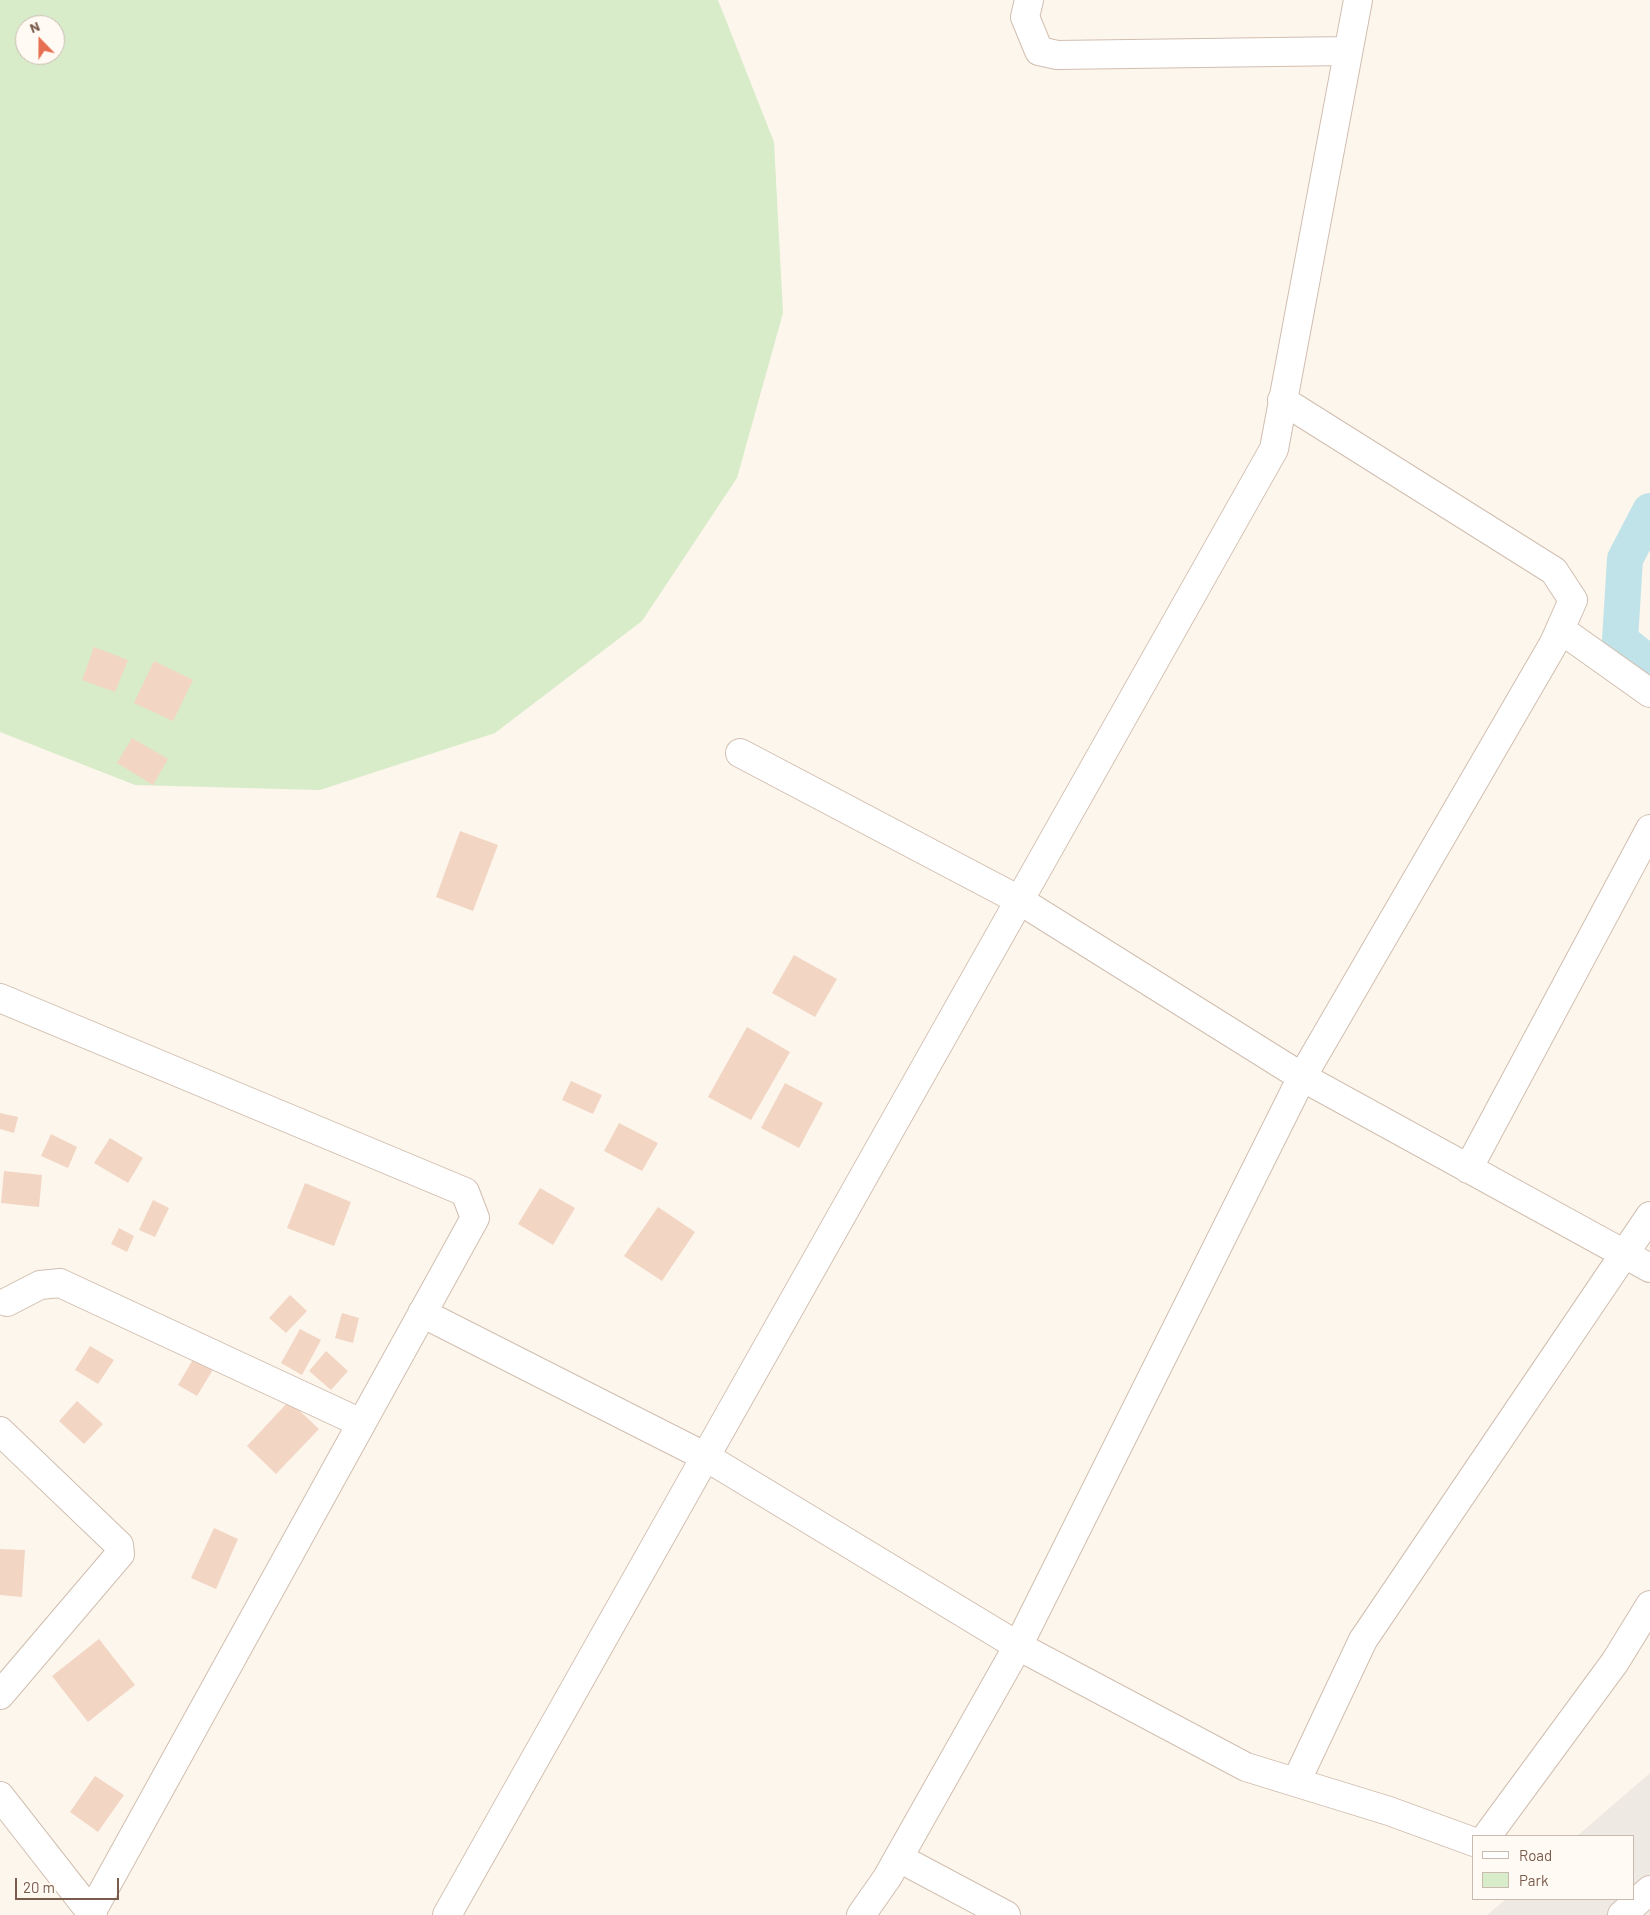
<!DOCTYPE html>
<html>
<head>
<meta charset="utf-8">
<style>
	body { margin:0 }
	#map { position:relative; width:1650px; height:1915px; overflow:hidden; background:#fdf6ec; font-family:Barlow,sans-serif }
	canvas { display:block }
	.legend { position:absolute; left:1472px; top:1835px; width:162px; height:65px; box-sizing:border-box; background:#fffaf3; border:1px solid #cabbb1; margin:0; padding:6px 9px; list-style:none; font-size:15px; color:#7a5c4d }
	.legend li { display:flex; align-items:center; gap:10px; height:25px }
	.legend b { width:25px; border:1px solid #cabbb1 }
	.north { position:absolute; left:15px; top:15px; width:50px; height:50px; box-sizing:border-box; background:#fffaf3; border:1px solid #cabbb1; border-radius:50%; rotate:338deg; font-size:14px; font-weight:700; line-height:20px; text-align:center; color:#7a5c4d }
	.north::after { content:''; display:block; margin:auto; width:18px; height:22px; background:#e76f51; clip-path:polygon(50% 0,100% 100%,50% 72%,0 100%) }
	.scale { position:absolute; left:15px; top:1878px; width:104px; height:22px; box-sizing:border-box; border:2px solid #7a5c4d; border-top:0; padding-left:6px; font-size:15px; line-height:18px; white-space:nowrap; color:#7a5c4d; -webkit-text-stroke:4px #fffaf3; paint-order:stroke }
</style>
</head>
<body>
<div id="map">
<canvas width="1650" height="1915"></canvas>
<ul class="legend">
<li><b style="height:6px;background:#fff"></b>Road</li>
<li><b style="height:14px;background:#d8ecc9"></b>Park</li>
</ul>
<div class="north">N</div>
<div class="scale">20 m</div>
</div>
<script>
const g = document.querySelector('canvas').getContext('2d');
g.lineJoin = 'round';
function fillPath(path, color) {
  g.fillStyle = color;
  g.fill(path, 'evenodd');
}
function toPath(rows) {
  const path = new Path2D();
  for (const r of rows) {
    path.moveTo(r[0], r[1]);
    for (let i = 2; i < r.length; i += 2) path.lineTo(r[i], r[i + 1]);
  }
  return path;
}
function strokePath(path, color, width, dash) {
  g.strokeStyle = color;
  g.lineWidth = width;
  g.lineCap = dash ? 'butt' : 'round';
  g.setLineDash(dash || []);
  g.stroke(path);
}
fillPath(toPath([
	[1650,1773,1650,1915,1487,1915,1506,1899,1634,1899,1634,1836,1577,1836]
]), '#efe9e4');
fillPath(toPath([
	[0,0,718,0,774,142,783,313,737,478,642,621,495,733,320,790,135,785,0,732],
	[25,25,55,25,55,55,25,55]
]), '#d8ecc9');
strokePath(toPath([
	[1650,511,1625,559,1620,640,1650,664]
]), '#bfe3e8', 36);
fillPath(toPath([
	[94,647,128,660,115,692,82,680],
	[154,661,193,680,173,721,134,703],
	[132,738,168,759,153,785,117,763],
	[460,831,498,845,473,911,436,897],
	[794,955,837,979,815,1017,772,993],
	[747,1027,790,1052,751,1120,708,1097],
	[571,1081,602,1095,593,1114,562,1100],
	[785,1083,823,1103,799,1148,761,1128],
	[0,1113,18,1117,14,1133,0,1129],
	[619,1123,658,1143,642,1171,604,1151],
	[51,1134,77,1147,68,1168,41,1156],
	[110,1138,143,1158,128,1183,94,1163],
	[4,1171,42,1175,39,1207,1,1203],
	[305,1183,351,1202,334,1246,287,1228],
	[540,1188,575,1208,553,1245,518,1224],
	[153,1200,169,1208,155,1237,139,1230],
	[658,1207,695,1232,662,1281,624,1256],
	[119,1228,134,1236,127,1252,111,1244],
	[290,1295,307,1311,286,1333,269,1318],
	[342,1313,359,1318,353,1343,335,1338],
	[300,1329,321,1340,302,1375,281,1363],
	[90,1346,114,1360,98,1384,75,1370],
	[326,1351,348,1371,331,1390,309,1371],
	[195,1356,214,1368,197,1396,178,1385],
	[77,1401,103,1424,84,1444,59,1421],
	[289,1401,319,1429,276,1474,247,1446],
	[214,1528,238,1539,216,1589,191,1578],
	[0,1549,25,1550,22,1597,0,1595],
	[99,1639,135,1685,88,1722,52,1676],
	[95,1776,124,1795,98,1832,70,1812]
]), '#f3d5c3');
const minor = toPath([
	[1029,0,1025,17,1039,51,1057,55,1348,51],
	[1560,629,1650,693],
	[740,753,1019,900,1302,1077,1650,1268],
	[0,998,465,1192,475,1218,91,1913],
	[1468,1169,1650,829],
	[7,1302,40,1285,60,1283,361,1423],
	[422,1313,706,1457,1018,1646,1246,1767,1389,1811,1474,1842],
	[0,1431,119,1545,120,1554,0,1695],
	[1296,1782,1363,1640,1650,1216],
	[0,1796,93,1915],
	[1487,1836,1615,1662,1650,1605],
	[899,1858,1006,1915],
	[447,1915,1274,449,1358,0],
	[861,1915,887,1878,1018,1646,1302,1077,1554,643,1573,600,1554,571,1282,400]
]);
const tertiary = toPath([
	[1622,1915,1650,1890]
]);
strokePath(minor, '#d1beb0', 30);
strokePath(tertiary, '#d1beb0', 30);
strokePath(minor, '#fff', 28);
strokePath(tertiary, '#fff', 28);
</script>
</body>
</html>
